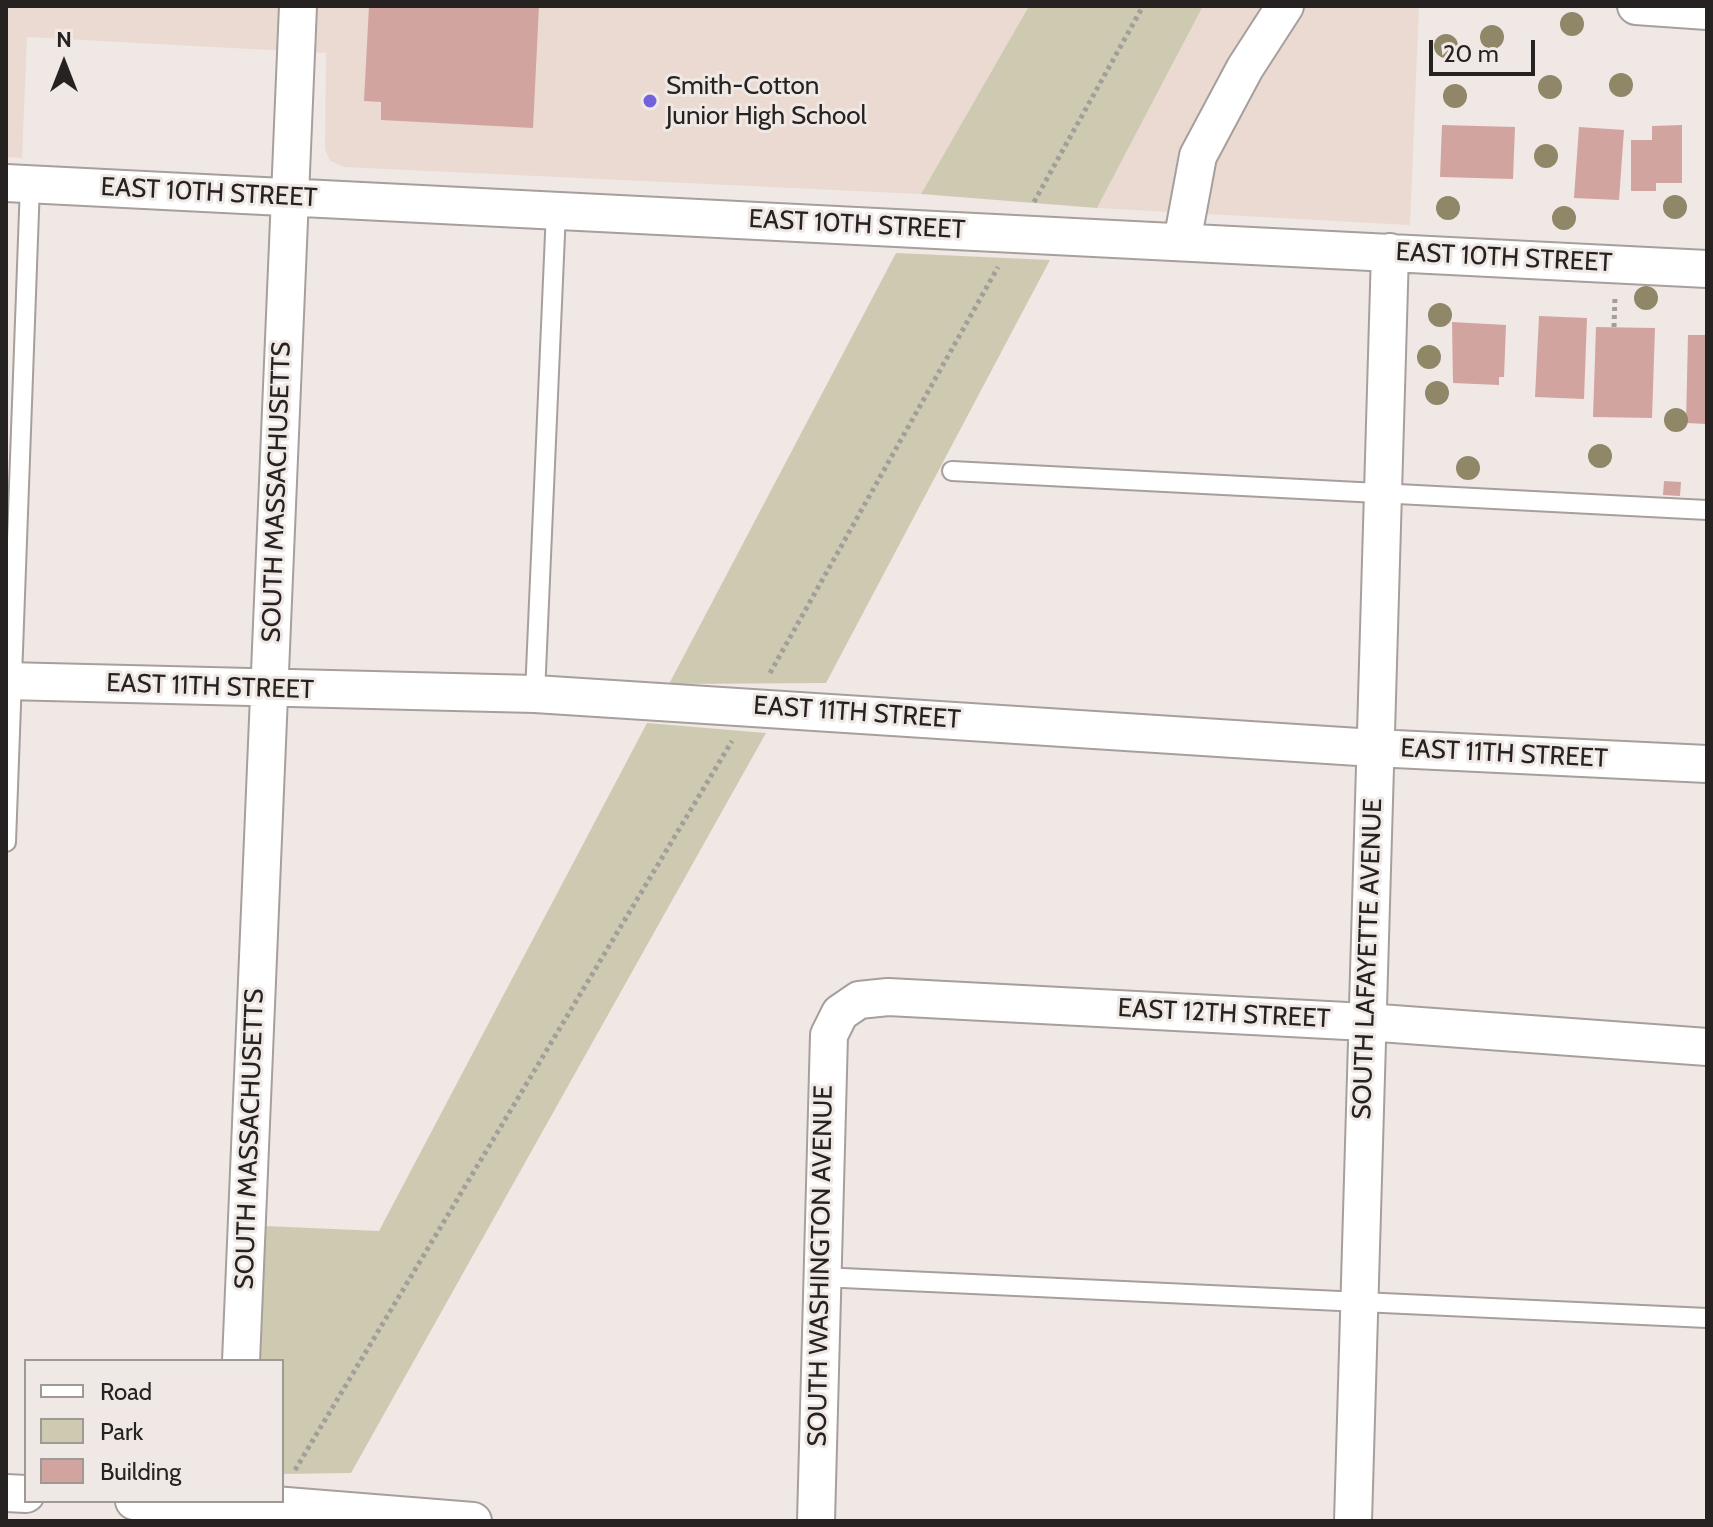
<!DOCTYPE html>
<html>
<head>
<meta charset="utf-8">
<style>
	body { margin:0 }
	#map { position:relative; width:1713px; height:1527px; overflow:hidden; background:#f0e8e4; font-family:Cabin,sans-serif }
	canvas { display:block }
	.frame { position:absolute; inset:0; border:8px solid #252221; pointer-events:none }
	.legend { position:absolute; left:24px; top:1359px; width:260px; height:144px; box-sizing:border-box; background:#f0e8e4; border:2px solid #9f9996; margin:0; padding:10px 14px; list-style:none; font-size:24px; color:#252221 }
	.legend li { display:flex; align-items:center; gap:16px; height:40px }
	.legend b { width:40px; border:2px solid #9f9996 }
	.north { position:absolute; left:24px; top:24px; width:80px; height:80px; -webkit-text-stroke:6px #f0e8e4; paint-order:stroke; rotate:0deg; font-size:22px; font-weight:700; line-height:32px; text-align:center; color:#252221 }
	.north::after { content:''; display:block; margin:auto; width:28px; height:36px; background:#252221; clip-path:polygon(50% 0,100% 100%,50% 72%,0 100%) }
	.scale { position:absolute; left:1429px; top:40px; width:106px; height:36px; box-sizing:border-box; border:4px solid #252221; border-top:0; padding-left:10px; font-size:24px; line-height:28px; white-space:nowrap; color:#252221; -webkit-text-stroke:6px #f0e8e4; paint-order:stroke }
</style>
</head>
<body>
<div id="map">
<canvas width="1713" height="1527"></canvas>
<div class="frame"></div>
<ul class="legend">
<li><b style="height:10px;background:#fff"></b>Road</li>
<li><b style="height:22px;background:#cecab2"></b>Park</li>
<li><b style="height:22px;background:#d2a49f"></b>Building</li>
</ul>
<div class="north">N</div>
<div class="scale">20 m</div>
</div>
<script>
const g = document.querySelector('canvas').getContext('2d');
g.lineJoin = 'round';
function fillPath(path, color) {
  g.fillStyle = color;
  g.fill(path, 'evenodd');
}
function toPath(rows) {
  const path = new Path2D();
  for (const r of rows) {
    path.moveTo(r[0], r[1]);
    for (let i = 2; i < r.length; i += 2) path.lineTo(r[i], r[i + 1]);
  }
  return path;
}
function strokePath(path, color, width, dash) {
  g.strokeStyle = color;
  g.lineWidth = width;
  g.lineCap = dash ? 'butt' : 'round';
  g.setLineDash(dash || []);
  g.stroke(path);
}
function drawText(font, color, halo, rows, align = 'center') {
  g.font = font + ' Cabin,sans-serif';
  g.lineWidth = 6;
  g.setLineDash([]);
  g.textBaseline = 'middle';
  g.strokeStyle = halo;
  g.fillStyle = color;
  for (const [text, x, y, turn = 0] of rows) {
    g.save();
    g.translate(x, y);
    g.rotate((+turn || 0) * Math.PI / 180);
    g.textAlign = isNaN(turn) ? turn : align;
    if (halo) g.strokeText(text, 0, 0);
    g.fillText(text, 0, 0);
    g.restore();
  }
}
fillPath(toPath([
	[6,6,1029,6,921,194,345,167,330,161,325,149,326,53,27,37,22,158,6,157],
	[1203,6,1419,6,1410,225,1097,208]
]), '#eadad2');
fillPath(toPath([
	[1029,6,1203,6,1097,208,921,194],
	[896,253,1050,260,826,683,669,684],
	[647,723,766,733,351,1473,282,1474,282,1361,254,1361,265,1226,379,1231]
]), '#cecab2');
fillPath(toPath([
	[369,6,539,6,533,128,381,120,381,102,364,101],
	[1442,125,1515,127,1513,179,1440,177],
	[1682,125,1682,183,1656,183,1656,191,1631,191,1631,140,1652,140,1652,126],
	[1579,127,1624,130,1619,200,1574,198],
	[1539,316,1587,318,1584,399,1535,397],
	[1452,322,1506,325,1504,377,1499,377,1499,385,1453,383],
	[1596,327,1655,328,1652,418,1593,417],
	[1688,335,1707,335,1707,424,1686,423],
	[1664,481,1681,482,1680,496,1663,495]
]), '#d2a49f');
const service = toPath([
	[952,471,1707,510],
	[535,694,556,211],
	[6,842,30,184],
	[821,1277,1707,1318]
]);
const minor = toPath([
	[1636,6,1707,11],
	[6,183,1707,269],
	[1182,242,1198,156,1245,68,1285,6],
	[6,681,535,694,1374,748,1707,764],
	[241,1361,298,6],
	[6,1493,26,1494],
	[134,1501,235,1507,274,1505,473,1521],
	[816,1521,829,1035,840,1013,859,1000,888,997,1366,1022,1707,1047],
	[1353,1521,1390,252]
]);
strokePath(service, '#a69f9b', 22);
strokePath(minor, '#a69f9b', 40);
strokePath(toPath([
	[1034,202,1143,6],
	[1614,327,1615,297],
	[770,673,998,267],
	[295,1470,732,741]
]), '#a49e9b', 5, [4, 4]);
strokePath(service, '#fff', 18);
strokePath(minor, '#fff', 36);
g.fillStyle = '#8f8768';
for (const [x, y] of [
	[1572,24],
	[1492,37],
	[1446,46],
	[1621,85],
	[1550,87],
	[1455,96],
	[1546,156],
	[1675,207],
	[1448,208],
	[1564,218],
	[1646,298],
	[1440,315],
	[1429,357],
	[1437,393],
	[1676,420],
	[1600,456],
	[1468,468]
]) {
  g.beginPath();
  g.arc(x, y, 12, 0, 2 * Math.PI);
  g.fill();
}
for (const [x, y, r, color] of [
	[650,101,8,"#7161db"]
]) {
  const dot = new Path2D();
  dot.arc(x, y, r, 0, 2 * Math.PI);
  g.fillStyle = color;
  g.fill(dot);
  strokePath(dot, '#f0e8e4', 3);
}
drawText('26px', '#252221', '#f0e8e4', [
	["Smith-Cotton",666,86],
	["Junior High School",666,116]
], 'left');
drawText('26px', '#252221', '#f0e8e4', [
	["EAST 10TH STREET",209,193,3],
	["EAST 10TH STREET",857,225,3],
	["EAST 10TH STREET",1504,258,3],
	["SOUTH MASSACHUSETTS",277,492,-88],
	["EAST 11TH STREET",210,687,2],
	["EAST 11TH STREET",857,713,4],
	["EAST 11TH STREET",1504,754,3],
	["SOUTH LAFAYETTE AVENUE",1368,959,-88],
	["EAST 12TH STREET",1224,1014,3],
	["SOUTH MASSACHUSETTS",250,1139,-88],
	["SOUTH WASHINGTON AVENUE",821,1266,-89]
]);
</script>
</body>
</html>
